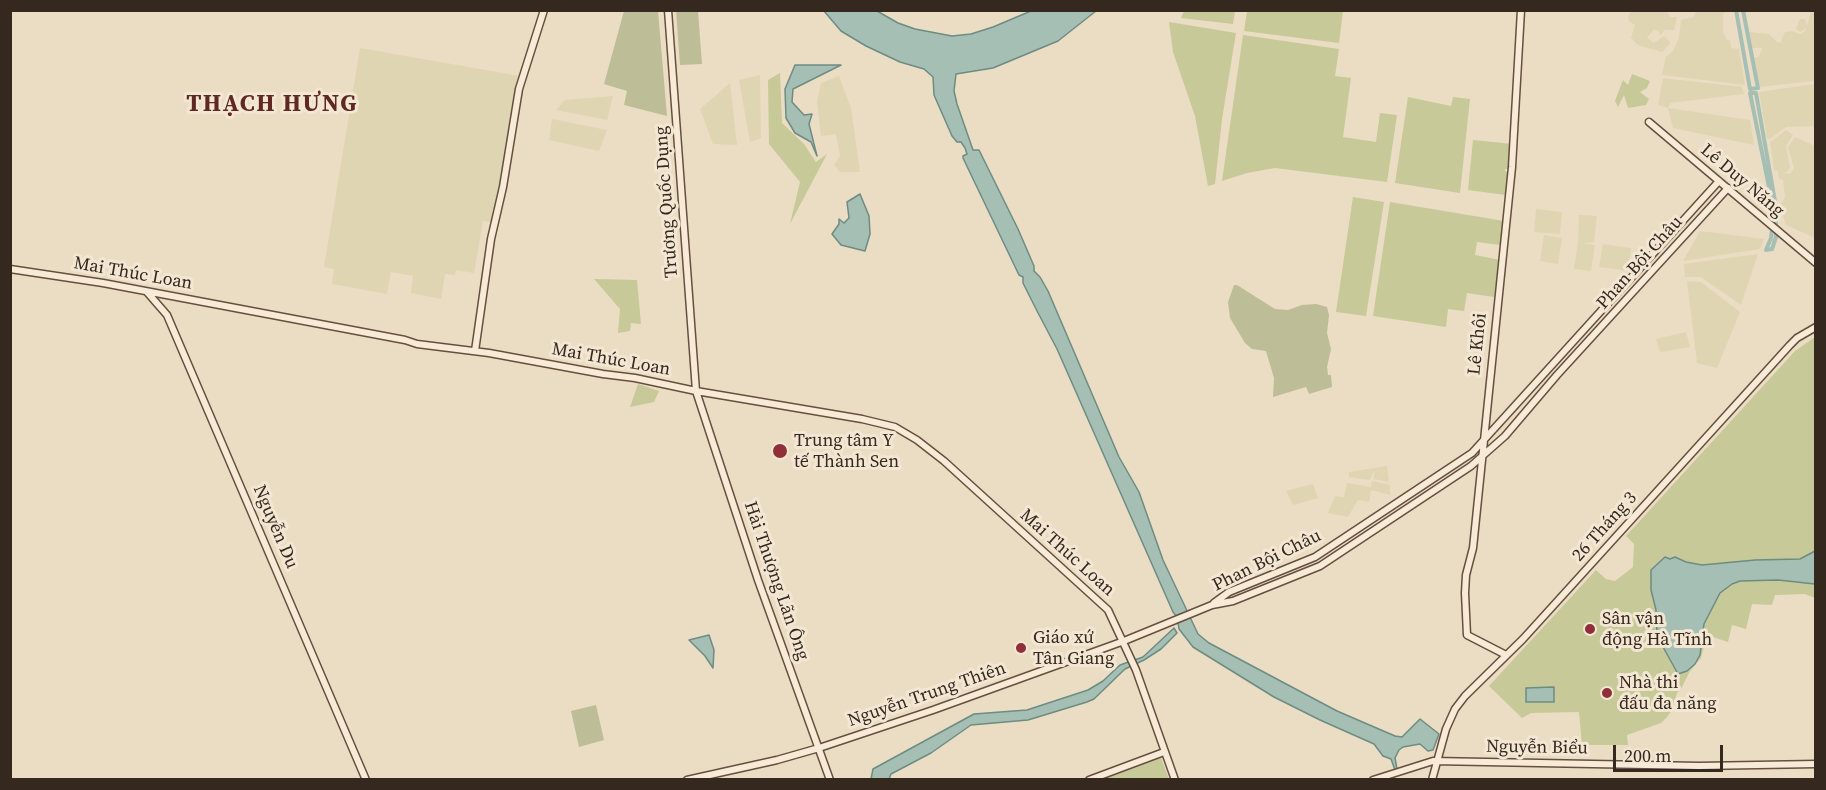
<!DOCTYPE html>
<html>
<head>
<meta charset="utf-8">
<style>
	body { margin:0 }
	#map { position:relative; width:1826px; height:790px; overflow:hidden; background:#ebdcc4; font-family:"Source Serif 4",serif }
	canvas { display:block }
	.frame { position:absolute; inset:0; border:12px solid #35281f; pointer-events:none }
	.scale { position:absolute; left:1613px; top:745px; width:110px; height:27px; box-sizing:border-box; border:3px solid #35281f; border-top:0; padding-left:8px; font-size:18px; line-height:21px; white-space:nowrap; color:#35281f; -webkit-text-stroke:4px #f3e7d3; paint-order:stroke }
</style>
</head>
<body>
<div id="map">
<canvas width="1826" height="790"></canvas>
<div class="frame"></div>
<div class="scale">200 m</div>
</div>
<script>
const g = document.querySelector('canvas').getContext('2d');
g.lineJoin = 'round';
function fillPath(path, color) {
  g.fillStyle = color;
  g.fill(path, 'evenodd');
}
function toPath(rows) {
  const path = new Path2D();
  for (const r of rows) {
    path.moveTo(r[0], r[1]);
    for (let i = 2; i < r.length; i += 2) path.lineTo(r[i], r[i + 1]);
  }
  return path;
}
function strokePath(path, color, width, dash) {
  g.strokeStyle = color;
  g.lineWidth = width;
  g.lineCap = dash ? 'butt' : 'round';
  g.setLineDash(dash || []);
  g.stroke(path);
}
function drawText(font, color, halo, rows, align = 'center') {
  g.font = font + ' "Source Serif 4",serif';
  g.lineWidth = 6;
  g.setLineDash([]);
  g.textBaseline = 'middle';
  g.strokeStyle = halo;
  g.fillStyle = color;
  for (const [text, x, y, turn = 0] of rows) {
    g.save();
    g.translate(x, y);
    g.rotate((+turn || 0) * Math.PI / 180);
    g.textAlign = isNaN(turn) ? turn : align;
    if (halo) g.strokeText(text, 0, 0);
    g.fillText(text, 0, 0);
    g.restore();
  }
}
fillPath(toPath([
	[1666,10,1670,17,1677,17,1674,30,1665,30,1660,35,1658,31,1654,29,1647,38,1654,43,1664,36,1670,42,1669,45,1662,52,1638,45,1631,38,1635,25,1629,21,1628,17,1631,11],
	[1696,11,1726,11,1723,14,1723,31,1727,40,1730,40,1731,48,1739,49,1745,85,1662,75,1666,57,1673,51,1679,38,1681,20,1694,17],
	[1811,12,1816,12,1814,81,1760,87,1754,58,1759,57,1762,48,1752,48,1749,32,1769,34,1777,42,1782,43,1781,40,1785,32,1792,31,1800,34,1806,31,1806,28,1800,32,1796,29,1800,19,1805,19,1807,26],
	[360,48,520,76,496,223,483,221,474,273,456,270,455,275,445,274,441,299,411,293,413,276,391,272,387,294,332,284,334,269,324,267],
	[760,75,761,138,750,142,739,80],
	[839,76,851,108,860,172,840,172,834,165,840,156,836,134,821,136,817,102,821,83],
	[1663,78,1742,87,1744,94,1670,103,1668,108,1750,120,1754,145,1673,128,1668,108,1658,105],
	[730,83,737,145,713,144,700,109],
	[1815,84,1815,126,1786,127,1770,139,1767,138,1759,92],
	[613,96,607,120,556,110,565,100],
	[552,119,607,130,599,151,549,140],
	[1786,130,1793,135,1786,146,1790,167,1787,172,1782,172,1790,174,1794,168,1788,147,1795,137,1815,146,1815,238,1786,225,1780,205,1785,197,1783,180,1779,179,1778,171,1774,170,1770,142],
	[1536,209,1562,212,1560,234,1534,232],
	[1579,215,1597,216,1594,242,1582,243,1595,245,1591,271,1574,269,1578,242],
	[1700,231,1764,239,1760,249,1683,261],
	[1544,235,1562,238,1558,264,1540,261],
	[1603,244,1631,248,1628,271,1599,267],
	[1758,254,1741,305,1701,277,1685,277,1684,264],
	[1687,281,1701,282,1740,312,1717,368,1697,363],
	[1686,332,1690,347,1660,352,1656,339],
	[1387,466,1389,482,1374,479,1374,470,1370,480,1349,477,1349,472],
	[1372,481,1390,485,1390,495,1371,490,1369,502,1358,500,1348,517,1328,513,1335,496,1344,497,1347,483,1371,487],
	[1313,484,1318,498,1293,505,1286,491]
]), '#e0d5b2');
fillPath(toPath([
	[1184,11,1235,11,1233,24,1181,18],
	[1247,11,1343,11,1339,43,1244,31],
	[1169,22,1236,33,1222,119,1215,184,1208,186,1195,116,1173,52],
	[1243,35,1339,49,1335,76,1351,78,1343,137,1376,142,1380,113,1397,115,1387,182,1275,168,1247,173,1222,181],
	[780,73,782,123,804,144,816,162,827,154,790,224,800,182,769,144,768,80],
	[1632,74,1650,81,1647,88,1640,92,1649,99,1646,105,1628,108,1624,95,1618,107,1615,101,1623,80,1628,85],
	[1408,97,1451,106,1453,97,1470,99,1460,193,1395,183],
	[1473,140,1513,144,1510,169,1505,169,1505,171,1508,172,1506,195,1468,190],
	[1353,197,1384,202,1366,316,1336,312],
	[1390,202,1504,221,1500,245,1477,242,1475,255,1500,260,1494,297,1467,293,1464,311,1448,309,1446,327,1373,316],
	[594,279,637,280,641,324,631,323,630,331,618,333,620,309],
	[1815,337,1815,598,1805,594,1775,595,1772,605,1752,604,1746,629,1732,625,1728,642,1707,635,1701,658,1690,671,1681,689,1677,693,1672,710,1667,717,1661,723,1627,735,1628,745,1582,745,1579,712,1531,713,1522,718,1489,686,1596,570,1606,579,1615,581,1633,567,1634,544,1626,536,1795,351],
	[638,384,659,391,654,402,630,407],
	[1161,758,1169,779,1102,779]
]), '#c7c998');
fillPath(toPath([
	[624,11,658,11,667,116,624,105,627,91,604,84],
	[676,11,698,11,702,64,680,65],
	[1234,285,1237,285,1275,309,1288,310,1302,305,1316,304,1327,307,1329,315,1327,333,1331,349,1327,367,1328,375,1331,375,1332,387,1309,394,1306,387,1273,397,1274,378,1266,351,1252,349,1245,343,1230,318,1228,302],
	[596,705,604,740,579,747,571,711]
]), '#bdbe97');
const water = toPath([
	[824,11,877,11,898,23,915,29,952,36,971,34,993,27,1031,11,1096,11,1058,41,993,68,956,74,954,91,957,104,973,150,979,150,1018,229,1034,266,1034,271,1040,277,1048,291,1119,457,1139,492,1163,560,1198,634,1209,643,1337,711,1395,736,1402,737,1420,719,1439,734,1433,750,1428,751,1420,744,1403,747,1399,750,1395,758,1397,769,1395,770,1391,759,1383,756,1374,744,1320,720,1274,697,1193,647,1179,629,1177,617,1173,612,1057,349,1036,309,1023,283,1023,277,1019,275,963,158,963,156,967,154,965,148,961,142,957,142,952,136,934,95,933,77,924,69,900,62,866,46,841,31,824,11],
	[795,65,841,65,793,89,792,102,804,115,812,114,809,124,817,156,811,142,795,133,786,118,785,89,795,65],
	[860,194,869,216,870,234,865,251,841,245,832,234,839,224,839,219,844,223,849,218,847,202,860,194],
	[1815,551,1815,584,1778,580,1740,581,1732,584,1720,593,1704,624,1700,655,1695,664,1687,671,1678,674,1657,636,1656,610,1651,590,1651,570,1665,557,1670,559,1675,557,1686,562,1702,565,1755,560,1800,559,1815,551],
	[1174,628,1177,633,1161,649,1144,660,1125,669,1094,699,1087,702,1028,720,971,725,931,753,891,774,889,779,871,779,873,769,974,714,1027,710,1088,690,1103,681,1120,665,1143,657,1174,628],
	[709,635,714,650,713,668,705,656,689,640,709,635],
	[1554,687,1554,702,1526,702,1526,688,1554,687]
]);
fillPath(water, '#a5bfb5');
strokePath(water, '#6d8c82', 1.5);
strokePath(toPath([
	[1736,10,1750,89,1758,88,1743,10],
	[1750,93,1756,93,1776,207,1776,237,1772,249,1766,250,1771,238,1774,212,1750,93]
]), '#a5bfb5', 4);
const secondary = toPath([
	[668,10,696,391,758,580,830,780],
	[1649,122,1816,263],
	[10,269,103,283,405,340,417,344,489,353,603,374,635,378,696,391,862,419,895,427,917,440,944,461,1108,610,1136,670,1175,780],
	[147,292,167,315,366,780],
	[475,351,491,239,503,187,519,89,544,10],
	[1214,603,1229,592,1315,557,1472,453,1719,181],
	[1506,655,1467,635,1465,593,1466,575,1473,548,1512,167,1521,10],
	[687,780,777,760,819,748,933,710,1124,641,1212,605,1233,601,1320,566,1471,466,1505,436,1557,375,1728,188],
	[1089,780,1164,752],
	[1373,780,1433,761,1699,766,1816,764],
	[1432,780,1446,729,1455,709,1465,696,1523,639,1790,345,1797,338,1816,327]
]);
strokePath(secondary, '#664f3f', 9);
strokePath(secondary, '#f7ead6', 6);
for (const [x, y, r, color] of [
	[780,451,8,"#902f39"],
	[1590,629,6,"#902f39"],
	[1021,648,6,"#902f39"],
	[1607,693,6,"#902f39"]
]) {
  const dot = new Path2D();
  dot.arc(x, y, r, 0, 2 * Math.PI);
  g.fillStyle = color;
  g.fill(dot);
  strokePath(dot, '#f3e7d3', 2);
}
drawText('18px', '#35281f', '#f3e7d3', [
	["Lê Duy Năng",1742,181,40],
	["Trương Quốc Dụng",667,202,-94],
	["Phan Bội Châu",1640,263,-48],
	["Mai Thúc Loan",133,274,10],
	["Lê Khôi",1478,344,-84],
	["Mai Thúc Loan",611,360,10],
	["Nguyễn Du",275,527,67],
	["26 Tháng 3",1605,527,-48],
	["Mai Thúc Loan",1067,553,42],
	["Phan Bội Châu",1267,561,-26],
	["Hải Thượng Lãn Ông",776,581,71],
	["Nguyễn Trung Thiên",927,695,-19],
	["Nguyễn Biểu",1537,748,1]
]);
drawText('18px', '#35281f', '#f3e7d3', [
	["Trung tâm Y",794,441],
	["tế Thành Sen",794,462],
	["Sân vận",1602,619],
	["động Hà Tĩnh",1602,640],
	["Giáo xứ",1033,638],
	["Tân Giang",1033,659],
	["Nhà thi",1619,683],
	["đấu đa năng",1619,704]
], 'left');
g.letterSpacing = '1.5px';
drawText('bold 24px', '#5f2821', '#f3e7d3', [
	["THẠCH HƯNG",272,105]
]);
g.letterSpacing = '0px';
</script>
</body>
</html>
